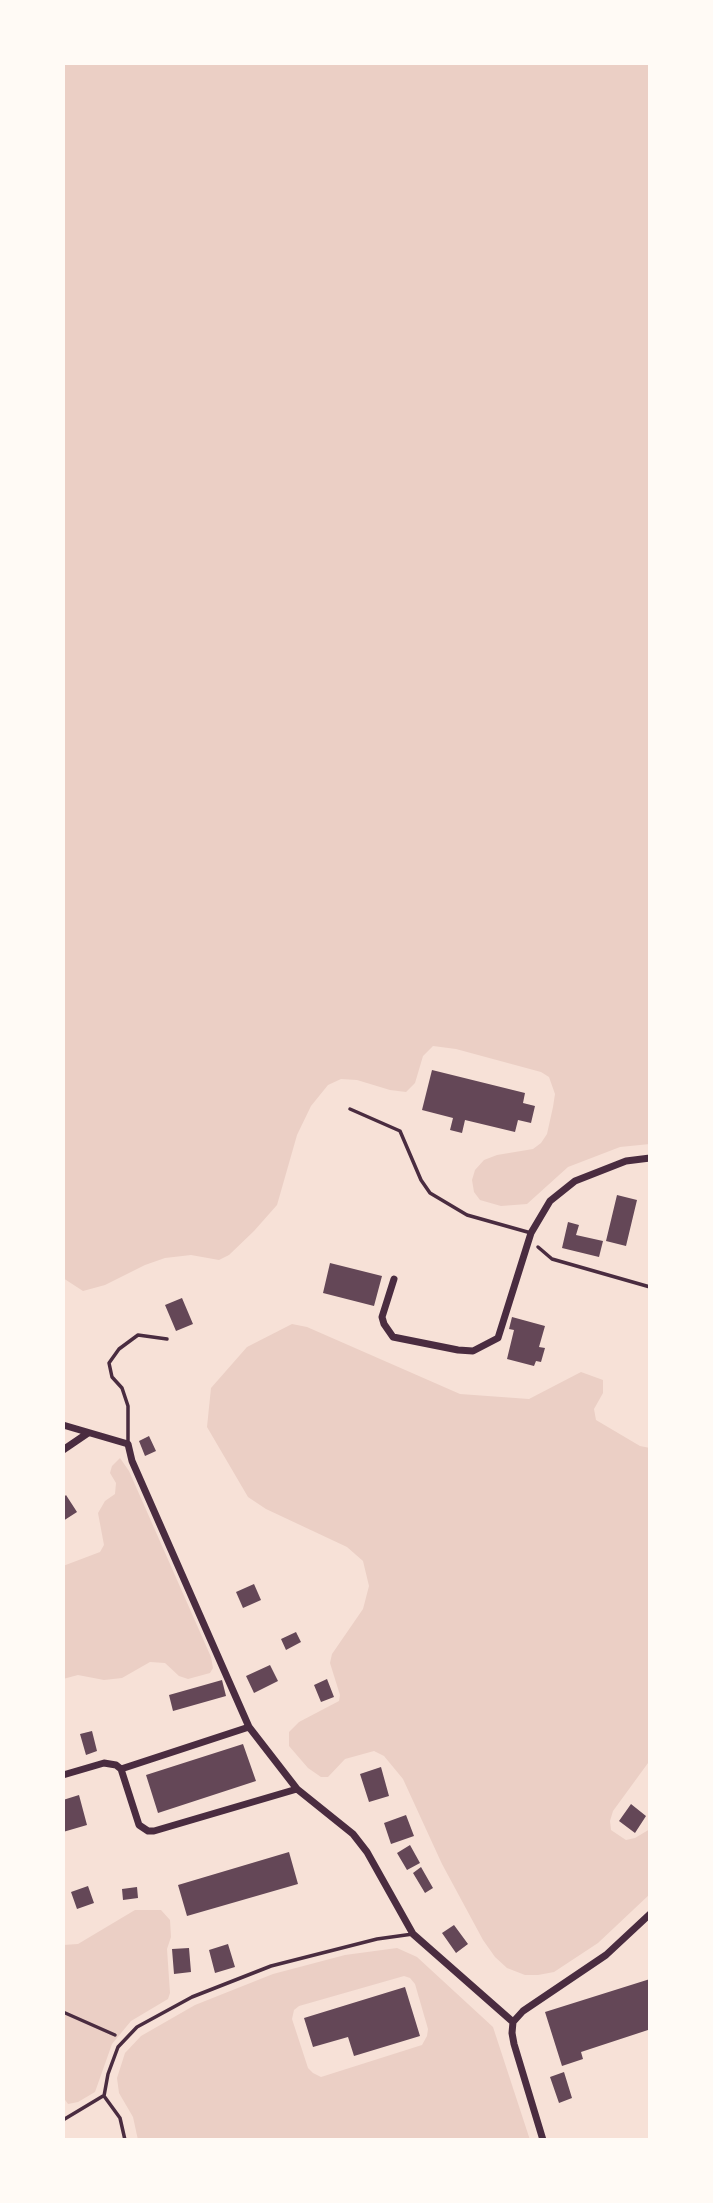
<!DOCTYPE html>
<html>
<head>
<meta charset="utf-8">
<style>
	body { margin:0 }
	#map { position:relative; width:713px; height:2203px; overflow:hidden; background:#f7e1d7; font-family:Ubuntu,sans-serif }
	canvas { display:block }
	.frame { position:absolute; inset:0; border:65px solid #fffaf5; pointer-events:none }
</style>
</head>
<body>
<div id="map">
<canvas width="713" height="2203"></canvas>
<div class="frame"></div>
</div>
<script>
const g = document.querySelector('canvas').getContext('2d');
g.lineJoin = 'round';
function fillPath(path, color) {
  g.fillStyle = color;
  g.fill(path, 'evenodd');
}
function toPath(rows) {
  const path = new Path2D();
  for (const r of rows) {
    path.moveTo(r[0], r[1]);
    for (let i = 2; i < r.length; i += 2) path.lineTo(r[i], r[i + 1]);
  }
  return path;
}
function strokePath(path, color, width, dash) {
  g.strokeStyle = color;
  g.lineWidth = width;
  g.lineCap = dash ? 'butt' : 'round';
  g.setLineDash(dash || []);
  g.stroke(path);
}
fillPath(toPath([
	[63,63,650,63,650,1144,620,1147,568,1167,527,1204,501,1206,480,1200,474,1192,472,1180,475,1170,484,1160,497,1155,533,1149,541,1143,547,1134,553,1107,555,1094,549,1077,541,1072,456,1049,433,1046,423,1056,415,1083,406,1092,390,1090,357,1080,341,1079,328,1085,311,1106,297,1135,277,1205,254,1231,229,1255,219,1260,191,1255,165,1258,145,1265,105,1285,83,1291,63,1278],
	[292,1324,307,1327,460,1394,529,1399,581,1372,603,1380,603,1393,594,1409,596,1420,640,1446,650,1448,650,1751,648,1763,613,1811,610,1821,611,1830,626,1840,635,1838,650,1829,650,1894,598,1943,554,1972,538,1975,525,1975,507,1968,495,1957,483,1940,442,1864,403,1779,384,1756,374,1751,345,1759,328,1777,321,1777,308,1768,289,1746,289,1732,299,1722,339,1701,340,1695,330,1663,332,1654,363,1609,369,1586,363,1561,347,1547,266,1509,248,1497,207,1427,211,1388,247,1347],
	[120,1458,129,1471,211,1657,213,1668,210,1673,188,1679,179,1676,165,1663,150,1662,122,1678,104,1680,78,1675,63,1679,63,1566,100,1552,104,1545,98,1513,105,1501,115,1494,116,1483,110,1473,112,1466],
	[135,1910,161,1910,170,1920,171,1937,167,1949,170,1993,168,1999,131,2021,112,2044,95,2092,78,2102,68,2104,63,2097,63,1945,78,1944],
	[397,1948,417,1957,493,2027,530,2140,138,2140,133,2117,119,2093,117,2078,125,2053,141,2036,195,2005,273,1974,345,1955],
	[404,1976,410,1978,415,1984,428,2029,427,2036,422,2045,321,2077,313,2073,308,2068,292,2019,294,2010,299,2006]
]), '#ebcfc5');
fillPath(toPath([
	[432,1070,525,1093,523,1103,535,1106,531,1123,518,1120,515,1132,465,1120,462,1133,450,1130,453,1118,422,1110],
	[617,1195,637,1200,626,1246,606,1241],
	[568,1222,579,1225,576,1235,603,1241,599,1257,562,1248],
	[330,1263,382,1276,374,1306,323,1293],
	[182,1298,193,1324,176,1331,165,1305],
	[512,1317,545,1326,539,1347,545,1348,541,1362,536,1361,534,1366,507,1359,514,1330,509,1329],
	[149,1436,156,1451,145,1456,139,1441],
	[66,1495,77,1512,63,1521,63,1498],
	[254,1584,261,1600,243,1608,236,1592],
	[296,1632,301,1642,286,1650,281,1639],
	[270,1665,278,1681,254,1693,246,1676],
	[327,1679,334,1697,321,1702,314,1685],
	[222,1680,226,1696,173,1711,169,1695],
	[92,1731,97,1751,86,1755,80,1734],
	[243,1744,256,1781,158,1813,146,1775],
	[381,1767,389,1796,369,1802,360,1774],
	[79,1795,87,1825,63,1832,63,1800],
	[631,1804,646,1816,635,1833,619,1821],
	[406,1815,414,1836,391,1844,384,1823],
	[410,1845,420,1863,407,1870,397,1853],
	[289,1852,298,1884,187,1916,178,1885],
	[421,1867,433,1888,425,1893,413,1873],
	[88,1886,94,1903,77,1909,71,1892],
	[137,1887,138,1898,123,1900,122,1889],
	[454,1925,468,1944,456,1953,442,1933],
	[228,1944,235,1967,215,1973,209,1950],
	[189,1948,191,1972,174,1974,172,1949],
	[650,1979,650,2036,648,2030,581,2052,583,2059,562,2066,545,2012],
	[405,1987,420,2036,354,2056,348,2037,313,2047,304,2018],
	[564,2072,572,2098,559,2103,550,2077]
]), '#644757');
strokePath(toPath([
	[538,1247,552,1259,650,1287],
	[63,2012,115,2035]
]), '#4a2c40', 3.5);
strokePath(toPath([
	[350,1109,400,1131,421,1180,430,1193,467,1215,531,1233],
	[128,1443,128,1406,122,1388,112,1377,109,1363,119,1349,138,1335,167,1339],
	[63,2120,103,2096],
	[125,2140,120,2118,104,2096,108,2074,118,2047,137,2027,192,1997,271,1966,377,1939,413,1934]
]), '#4a2c40', 3.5);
strokePath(toPath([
	[394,1279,382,1317,384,1324,393,1337,458,1350,473,1351,498,1338,531,1233,550,1201,575,1181,626,1161,650,1158],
	[63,1425,128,1444,132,1461,249,1727],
	[63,1450,88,1433],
	[63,1775,104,1763,116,1765,121,1769,139,1825,148,1831,154,1831,297,1789,249,1727,121,1769],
	[297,1789,353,1834,367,1852,413,1934,513,2022],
	[543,2140,514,2044,512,2033,513,2022,523,2011,606,1955,650,1914]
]), '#4a2c40', 7);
</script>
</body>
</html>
